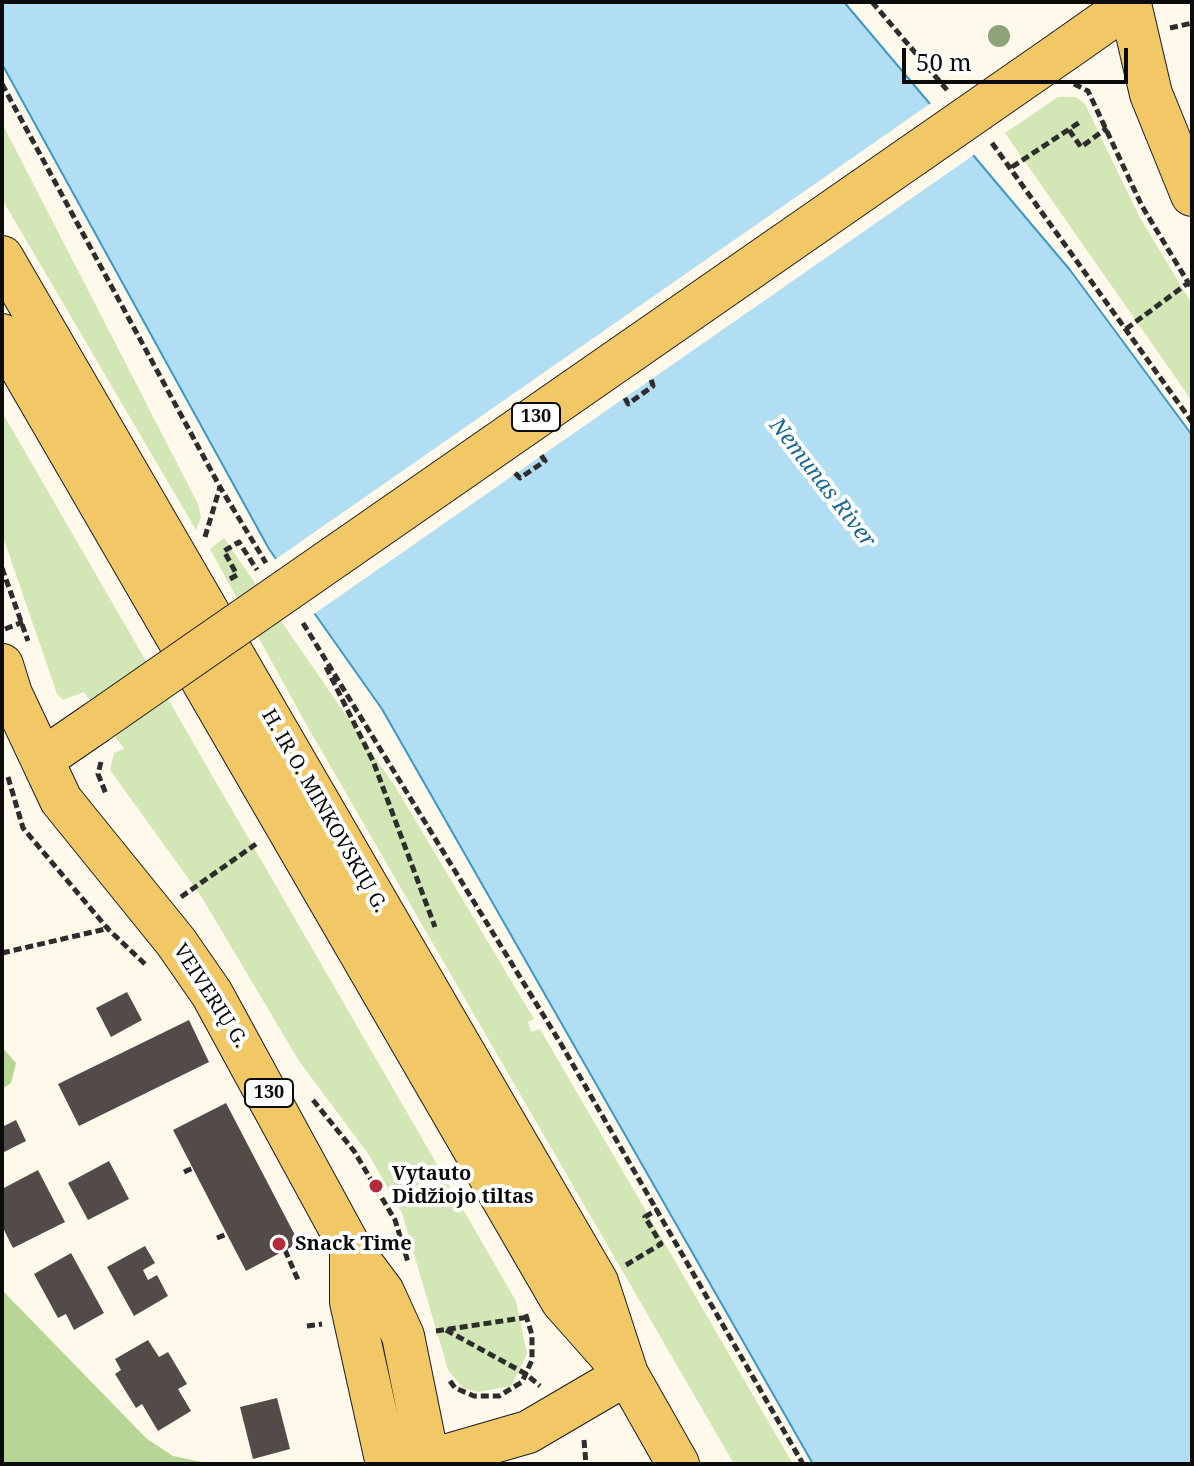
<!DOCTYPE html>
<html>
<head>
<meta charset="utf-8">
<style>
	body { margin:0 }
	#map { position:relative; width:1194px; height:1466px; overflow:hidden; background:#fef9ea; font-family:"Noto Serif",serif }
	canvas { display:block }
	.frame { position:absolute; inset:0; border:4px solid #0b0b0b; pointer-events:none }
	.scale { position:absolute; left:902px; top:48px; width:226px; height:36px; box-sizing:border-box; border:4px solid #0b0b0b; border-top:0; padding-left:10px; font-size:24px; line-height:28px; white-space:nowrap; color:#0b0b0b; -webkit-text-stroke:6px #fff; paint-order:stroke }
</style>
</head>
<body>
<div id="map">
<canvas width="1194" height="1466"></canvas>
<div class="frame"></div>
<div class="scale">50 m</div>
</div>
<script>
const g = document.querySelector('canvas').getContext('2d');
g.lineJoin = 'round';
function fillPath(path, color) {
  g.fillStyle = color;
  g.fill(path, 'evenodd');
}
function toPath(rows) {
  const path = new Path2D();
  for (const r of rows) {
    path.moveTo(r[0], r[1]);
    for (let i = 2; i < r.length; i += 2) path.lineTo(r[i], r[i + 1]);
  }
  return path;
}
function strokePath(path, color, width, dash) {
  g.strokeStyle = color;
  g.lineWidth = width;
  g.lineCap = dash ? 'butt' : 'round';
  g.setLineDash(dash || []);
  g.stroke(path);
}
function drawText(font, color, halo, rows, align = 'center') {
  g.font = font + ' "Noto Serif",serif';
  g.lineWidth = 8;
  g.setLineDash([]);
  g.textBaseline = 'middle';
  g.strokeStyle = halo;
  g.fillStyle = color;
  for (const [text, x, y, turn = 0] of rows) {
    g.save();
    g.translate(x, y);
    g.rotate((+turn || 0) * Math.PI / 180);
    g.textAlign = isNaN(turn) ? turn : align;
    if (halo) g.strokeText(text, 0, 0);
    g.fillText(text, 0, 0);
    g.restore();
  }
}
fillPath(toPath([
	[1058,97,1076,97,1085,104,1139,216,1192,304,1192,401,1005,133],
	[2,123,198,504,201,517,196,530,2,199],
	[2,412,516,1301,527,1354,511,1386,478,1392,463,1388,448,1370,402,1213,369,1155,299,1061,201,896,110,770,114,753,124,749,84,692,63,700,57,694,2,534],
	[224,538,396,788,534,1019,528,1022,531,1032,540,1029,793,1464,734,1464,306,724,210,549]
]), '#d2e6b6');
fillPath(toPath([
	[2,1047,16,1063,11,1083,2,1089],
	[2,1290,147,1439,173,1456,211,1464,2,1464]
]), '#b7d696');
const water = toPath([
	[2,2,844,2,1070,270,1192,435,1192,1464,813,1464,382,709,269,549,2,64,2,2]
]);
fillPath(water, '#b1def3');
strokePath(water, '#3b98c6', 2);
fillPath(toPath([
	[934,101,978,152,311,616,273,561]
]), '#fef9ea');
fillPath(toPath([
	[127,992,142,1020,111,1037,96,1008],
	[189,1020,209,1062,79,1126,58,1084],
	[226,1103,299,1243,246,1271,173,1130],
	[16,1120,26,1141,2,1153,2,1127],
	[109,1161,129,1199,88,1220,68,1183],
	[38,1170,65,1222,13,1248,2,1226,2,1189],
	[145,1246,155,1263,143,1270,148,1280,157,1275,168,1296,134,1316,107,1267],
	[71,1253,104,1313,74,1330,66,1314,58,1318,34,1274],
	[148,1340,159,1357,168,1352,187,1384,178,1389,191,1411,158,1431,142,1404,136,1408,115,1374,121,1370,115,1359],
	[277,1398,290,1449,253,1459,240,1407]
]), '#534b48');
const primary = toPath([
	[1066,49,1130,4,1151,94,1192,195],
	[2,257,597,1282,627,1374,678,1464],
	[2,335,562,1301,616,1362],
	[2,665,11,694,61,800,176,942,212,994,351,1249,383,1292,403,1336,429,1464],
	[43,759,94,724],
	[351,1249,351,1302,387,1464],
	[428,1461,528,1432,627,1374]
]);
strokePath(primary, '#1c1c1c', 44);
strokePath(toPath([
	[872,2,947,90],
	[1170,28,1192,23],
	[2,84,220,487,266,563],
	[1074,84,1088,91,1142,206,1192,289],
	[1069,130,1081,147,1107,128],
	[992,143,1192,422],
	[1012,167,1080,122],
	[1126,329,1188,283],
	[205,537,220,487],
	[2,568,28,641],
	[230,579,237,575,224,551,239,542,257,570],
	[303,623,561,1044,803,1464],
	[5,629,23,622],
	[326,667,373,761,435,927],
	[101,762,98,774,106,794],
	[8,777,23,828,108,929,146,965],
	[181,897,256,844],
	[2,953,110,928],
	[313,1100,354,1151,395,1220,408,1262],
	[184,1172,193,1168],
	[217,1238,227,1234],
	[285,1250,298,1280],
	[626,1265,661,1244,645,1217,658,1209],
	[307,1326,322,1324],
	[446,1330,526,1374,540,1386],
	[436,1331,529,1317],
	[450,1381,455,1388,474,1396,499,1396,522,1382,532,1360,532,1335,525,1312],
	[584,1440,586,1464]
]), '#2d2d2d', 5, [8, 4]);
strokePath(primary, '#f2c765', 42);
const primaryBridge = toPath([
	[94,724,1066,49]
]);
strokePath(primaryBridge, '#1c1c1c', 44, []);
strokePath(toPath([
	[625,398,628,404,653,386,651,379],
	[515,473,520,478,545,461,541,455]
]), '#2d2d2d', 5, [8, 4]);
strokePath(primaryBridge, '#f2c765', 42);
g.fillStyle = '#8da47a';
for (const [x, y] of [
	[999,36]
]) {
  g.beginPath();
  g.arc(x, y, 11, 0, 2 * Math.PI);
  g.fill();
}
for (const [x, y, r, color] of [
	[376,1186,8,"#b42a39"],
	[279,1244,8,"#b42a39"]
]) {
  const dot = new Path2D();
  dot.arc(x, y, r, 0, 2 * Math.PI);
  g.fillStyle = color;
  g.fill(dot);
  strokePath(dot, '#fff', 3);
}
for (const [x, y, w] of [
	[536,417,48],
	[269,1093,48]
]) {
  const box = new Path2D();
  box.roundRect(x - w / 2, y - 14, w, 28, 6);
  g.fillStyle = '#fff';
  g.fill(box);
  strokePath(box, '#0b0b0b', 2);
}
drawText('bold 18px', '#0b0b0b', null, [
	["130",536,417],
	["130",269,1093]
]);
drawText('20px', '#0b0b0b', '#fff', [
	["H. IR O. MINKOVSKIŲ G.",324,811,60],
	["VEIVERIŲ G.",210,996,57]
]);
drawText('bold 20px', '#0b0b0b', '#fff', [
	["Vytauto",392,1174],
	["Didžiojo tiltas",392,1197],
	["Snack Time",295,1244]
], 'left');
drawText('italic 22px', '#1b6896', '#fff', [
	["Nemunas River",822,483,52]
]);
</script>
</body>
</html>
